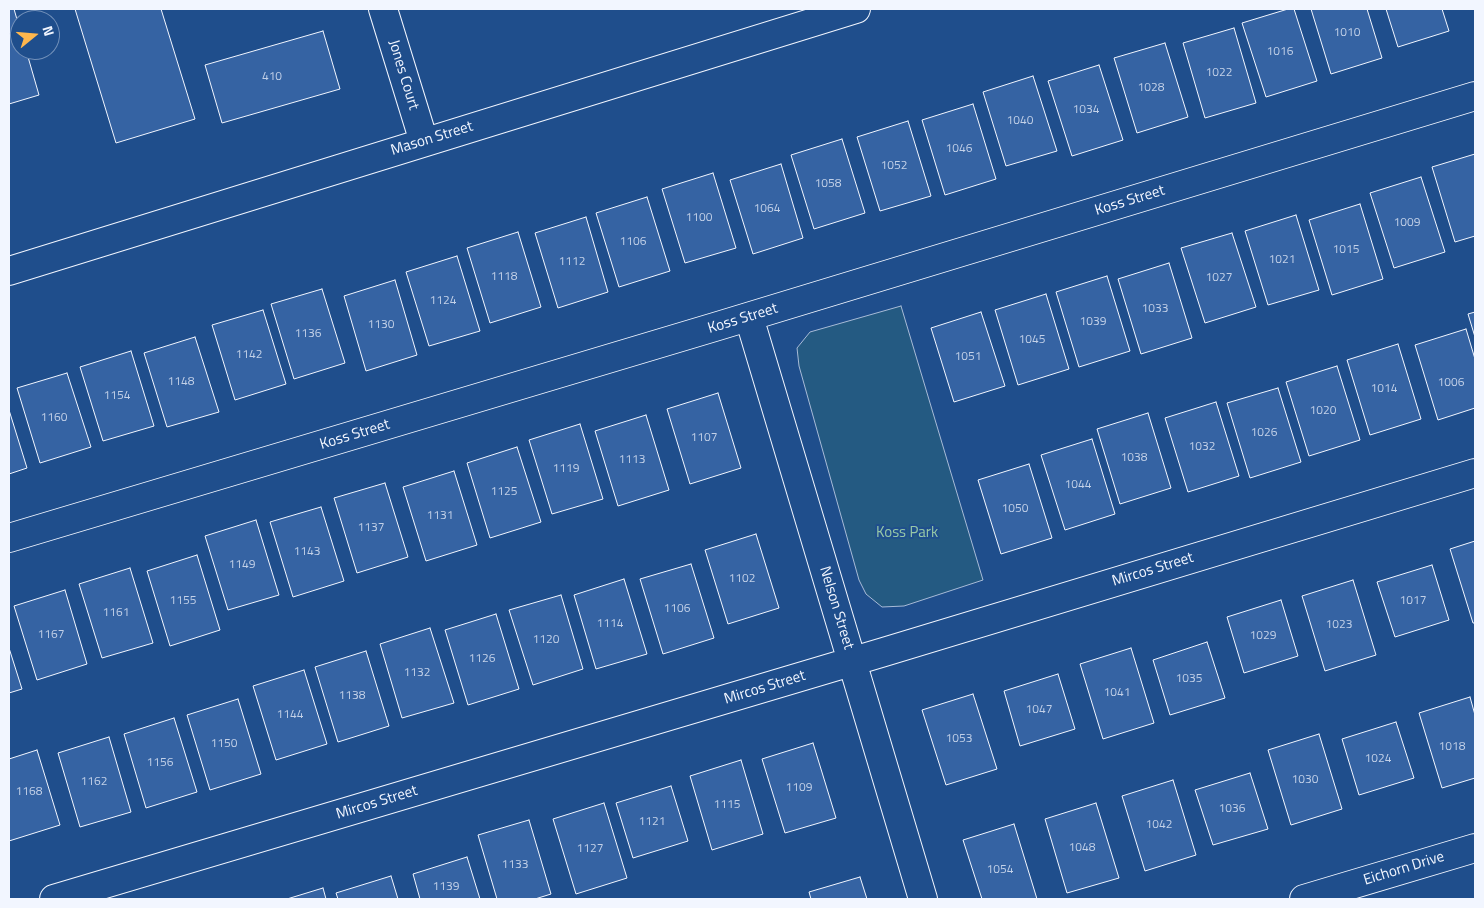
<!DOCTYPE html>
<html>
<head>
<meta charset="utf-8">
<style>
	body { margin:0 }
	#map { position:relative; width:1484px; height:908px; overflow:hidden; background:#1f4e8c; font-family:"Titillium Web",sans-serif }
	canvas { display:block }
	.frame { position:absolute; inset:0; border:10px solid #f2f6ff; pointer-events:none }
	.north { position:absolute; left:10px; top:10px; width:50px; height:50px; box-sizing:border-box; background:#1f4e8c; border:1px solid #7391ba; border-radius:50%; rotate:73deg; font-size:14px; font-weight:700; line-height:20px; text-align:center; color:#f2f6ff }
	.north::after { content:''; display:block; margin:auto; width:18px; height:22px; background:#ffb74d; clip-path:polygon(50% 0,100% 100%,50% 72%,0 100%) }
</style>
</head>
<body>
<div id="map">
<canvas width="1484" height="908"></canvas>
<div class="frame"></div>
<div class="north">N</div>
</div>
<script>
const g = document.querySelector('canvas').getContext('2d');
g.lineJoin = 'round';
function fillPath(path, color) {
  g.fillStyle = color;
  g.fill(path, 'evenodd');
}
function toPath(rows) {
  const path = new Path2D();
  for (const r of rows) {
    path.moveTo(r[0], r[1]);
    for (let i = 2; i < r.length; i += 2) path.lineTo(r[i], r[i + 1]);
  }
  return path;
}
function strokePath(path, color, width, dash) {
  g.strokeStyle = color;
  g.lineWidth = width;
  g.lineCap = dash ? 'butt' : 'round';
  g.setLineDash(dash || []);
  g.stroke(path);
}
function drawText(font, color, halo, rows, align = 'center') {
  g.font = font + ' "Titillium Web",sans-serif';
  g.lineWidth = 4;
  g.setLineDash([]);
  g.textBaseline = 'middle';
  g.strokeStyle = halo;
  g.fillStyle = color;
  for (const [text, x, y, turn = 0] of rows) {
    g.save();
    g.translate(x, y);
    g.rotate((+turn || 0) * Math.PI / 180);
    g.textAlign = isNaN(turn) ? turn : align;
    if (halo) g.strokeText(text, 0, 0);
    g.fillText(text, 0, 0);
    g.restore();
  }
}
const green = toPath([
	[901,306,983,580,904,606,882,607,866,594,859,580,799,366,797,348,810,332,901,306]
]);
fillPath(green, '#245a82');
strokePath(green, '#a8bbd7', 1);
const building = toPath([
	[9,9,14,9,20,30,20,50,26,50,39,95,9,104,9,9],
	[75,9,161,9,195,119,116,143,75,9],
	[1288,9,1294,9,1317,81,1266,97,1242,23,1288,9],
	[1311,9,1367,9,1382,58,1331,74,1311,9],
	[1386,9,1442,9,1449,31,1398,47,1386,9],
	[1234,28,1256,103,1205,118,1183,43,1234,28],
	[323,31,340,89,222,123,205,65,323,31],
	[1165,43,1188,117,1137,133,1114,58,1165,43],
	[1099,65,1123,140,1072,156,1048,81,1099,65],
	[1033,76,1057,151,1006,166,983,92,1033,76],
	[973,104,996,179,945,195,922,120,973,104],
	[908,121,931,196,880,211,857,137,908,121],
	[842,139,865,213,814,229,791,155,842,139],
	[1475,154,1475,236,1455,242,1432,167,1475,154],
	[781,164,803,238,753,254,730,180,781,164],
	[713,173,736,248,685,263,662,189,713,173],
	[1421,177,1445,252,1394,268,1370,193,1421,177],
	[647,197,670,271,619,287,596,213,647,197],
	[1360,204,1383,279,1332,295,1309,220,1360,204],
	[1296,215,1319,290,1268,305,1245,231,1296,215],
	[586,217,608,292,558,308,535,233,586,217],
	[518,232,541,307,490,323,467,248,518,232],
	[1232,233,1256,307,1205,323,1181,248,1232,233],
	[457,256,480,331,429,346,406,272,457,256],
	[1169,263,1192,338,1141,354,1118,279,1169,263],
	[1107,276,1130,351,1079,367,1056,292,1107,276],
	[395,280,417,355,366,371,344,296,395,280],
	[322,289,345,363,294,379,271,304,322,289],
	[1046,294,1069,369,1018,385,995,310,1046,294],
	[263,310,286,384,235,400,212,325,263,310],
	[981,312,1005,386,954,402,931,328,981,312],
	[1475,312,1475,337,1468,314,1475,312],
	[1466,329,1475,359,1475,408,1438,420,1415,345,1466,329],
	[195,337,219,412,167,427,144,353,195,337],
	[1398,344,1421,419,1370,435,1347,360,1398,344],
	[131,351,154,426,103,441,80,367,131,351],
	[1337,366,1360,440,1309,456,1286,382,1337,366],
	[67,373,91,447,40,463,17,388,67,373],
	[1278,388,1301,462,1250,478,1227,403,1278,388],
	[718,393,741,468,690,484,667,409,718,393],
	[1216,402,1239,476,1188,492,1165,418,1216,402],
	[9,410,27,468,9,474,9,410],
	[1148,413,1171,488,1120,504,1097,429,1148,413],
	[646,415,669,490,618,506,595,431,646,415],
	[580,424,603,499,552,514,529,440,580,424],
	[1092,439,1115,514,1065,530,1041,455,1092,439],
	[517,447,541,522,490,538,467,463,517,447],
	[1029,464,1052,538,1001,554,978,480,1029,464],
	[454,471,477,545,426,561,403,487,454,471],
	[385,483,408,557,357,573,334,498,385,483],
	[321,507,344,581,293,597,270,522,321,507],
	[256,520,279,595,228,610,205,536,256,520],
	[756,534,779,608,728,624,705,550,756,534],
	[1475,541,1475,623,1473,623,1450,549,1475,541],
	[197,555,220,630,170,646,147,571,197,555],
	[691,564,714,638,663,654,640,579,691,564],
	[1432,565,1449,620,1395,637,1377,582,1432,565],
	[130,568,153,643,102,658,79,584,130,568],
	[624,579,647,654,596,669,574,595,624,579],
	[1353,580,1376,655,1325,671,1302,596,1353,580],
	[65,590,87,664,37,680,14,606,65,590],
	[561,595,583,669,533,685,509,610,561,595],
	[1281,600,1298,656,1244,673,1227,617,1281,600],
	[496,614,519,689,468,705,445,630,496,614],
	[430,628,454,703,402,718,380,644,430,628],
	[1207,642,1225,698,1170,715,1153,660,1207,642],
	[9,648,22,689,9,693,9,648],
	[1131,648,1154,723,1103,739,1080,664,1131,648],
	[366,651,389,726,338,742,315,667,366,651],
	[304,670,327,744,276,760,253,686,304,670],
	[1058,674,1075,729,1020,746,1004,691,1058,674],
	[973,694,997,769,946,785,922,710,973,694],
	[1470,697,1475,715,1475,778,1442,788,1419,713,1470,697],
	[238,699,261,774,210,790,187,715,238,699],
	[174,718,197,792,146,808,124,734,174,718],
	[1396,722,1414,778,1359,795,1342,739,1396,722],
	[1319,734,1342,809,1291,825,1268,750,1319,734],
	[109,737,131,812,80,827,58,753,109,737],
	[813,743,836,818,785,833,762,759,813,743],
	[37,750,60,825,9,841,9,759,37,750],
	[741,760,763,834,712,850,690,776,741,760],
	[1250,773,1268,829,1213,845,1195,790,1250,773],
	[1173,780,1196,855,1145,871,1122,796,1173,780],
	[671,786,688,841,633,858,616,803,671,786],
	[604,803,627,878,576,894,553,819,604,803],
	[1096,803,1119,878,1067,893,1045,819,1096,803],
	[529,820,551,894,535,899,497,899,478,835,529,820],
	[1014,824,1037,899,982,899,963,840,1014,824],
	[467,857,480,899,420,899,413,874,467,857],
	[391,876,398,899,338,899,336,893,391,876],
	[860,877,867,899,811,899,809,892,860,877],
	[323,888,326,899,287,899,323,888]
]);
fillPath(building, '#3563a3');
strokePath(building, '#f2f6ff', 1);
const minor = toPath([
	[383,9,424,142],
	[9,271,856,9],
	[749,317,923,899],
	[9,538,718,326,1475,96],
	[54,899,884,652,1475,473],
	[1304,899,1475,848]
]);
strokePath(minor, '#f2f6ff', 30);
strokePath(minor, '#1f4e8c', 28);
drawText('12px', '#c3d1e8', null, [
	["1010",1347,33],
	["1016",1280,52],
	["1022",1219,73],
	["410",272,77],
	["1028",1151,88],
	["1034",1086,110],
	["1040",1020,121],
	["1046",959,149],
	["1052",894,166],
	["1058",828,184],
	["1064",767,209],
	["1100",699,218],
	["1009",1407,223],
	["1106",633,242],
	["1015",1346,250],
	["1021",1282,260],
	["1112",572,262],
	["1118",504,277],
	["1027",1219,278],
	["1124",443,301],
	["1033",1155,309],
	["1039",1093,322],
	["1130",381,325],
	["1136",308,334],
	["1045",1032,340],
	["1142",249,355],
	["1051",968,357],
	["1148",181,382],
	["1006",1451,383],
	["1014",1384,389],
	["1154",117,396],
	["1020",1323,411],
	["1160",54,418],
	["1026",1264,433],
	["1107",704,438],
	["1032",1202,447],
	["1038",1134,458],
	["1113",632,460],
	["1119",566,469],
	["1044",1078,485],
	["1125",504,492],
	["1050",1015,509],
	["1131",440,516],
	["1137",371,528],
	["1143",307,552],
	["1149",242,565],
	["1102",742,579],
	["1155",183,601],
	["1017",1413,601],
	["1106",677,609],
	["1161",116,613],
	["1114",610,624],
	["1023",1339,625],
	["1167",51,635],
	["1029",1263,636],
	["1120",546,640],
	["1126",482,659],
	["1132",417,673],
	["1035",1189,679],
	["1041",1117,693],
	["1138",352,696],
	["1047",1039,710],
	["1144",290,715],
	["1053",959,739],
	["1150",224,744],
	["1018",1452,747],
	["1024",1378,759],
	["1156",160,763],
	["1030",1305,780],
	["1162",94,782],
	["1109",799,788],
	["1168",29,792],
	["1115",727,805],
	["1036",1232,809],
	["1121",652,822],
	["1042",1159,825],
	["1048",1082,848],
	["1127",590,849],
	["1133",515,865],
	["1054",1000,870],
	["1139",446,887]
]);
drawText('15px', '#f2f6ff', '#1f4e8c', [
	["Jones Court",403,75,73],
	["Mason Street",432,139,-17],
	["Koss Street",1130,201,-17],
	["Koss Street",743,319,-17],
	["Koss Street",355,435,-17],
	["Mircos Street",1153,570,-17],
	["Nelson Street",836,608,73],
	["Mircos Street",765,688,-17],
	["Mircos Street",377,803,-17],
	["Eichorn Drive",1404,869,-17]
]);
drawText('15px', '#97c8a6', '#1f4e8c', [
	["Koss Park",907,533]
]);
</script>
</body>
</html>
